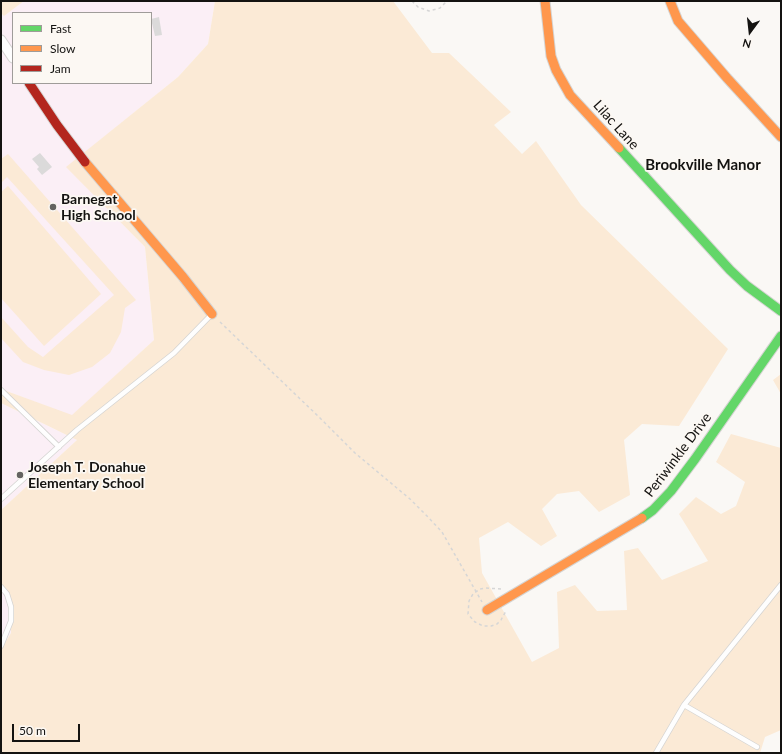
<!DOCTYPE html>
<html>
<head>
<meta charset="utf-8">
<style>
	body { margin:0 }
	#map { position:relative; width:782px; height:754px; overflow:hidden; background:#faf8f5; font-family:Lato,sans-serif }
	canvas { display:block }
	.frame { position:absolute; inset:0; border:2px solid #141311; pointer-events:none }
	.legend { position:absolute; left:12px; top:12px; width:140px; height:72px; box-sizing:border-box; background:#fcf8f3; border:1px solid #9f9c99; margin:0; padding:5px 7px; list-style:none; font-size:12px; color:#141311 }
	.legend li { display:flex; align-items:center; gap:8px; height:20px }
	.legend b { width:20px; border:1px solid #9f9c99 }
	.north { position:absolute; left:730px; top:12px; width:40px; height:40px; -webkit-text-stroke:3px #fcf8f3; paint-order:stroke; rotate:195deg; font-size:11px; font-weight:700; line-height:16px; text-align:center; color:#141311 }
	.north::after { content:''; display:block; margin:auto; width:14px; height:18px; background:#141311; clip-path:polygon(50% 0,100% 100%,50% 72%,0 100%) }
	.scale { position:absolute; left:12px; top:724px; width:68px; height:18px; box-sizing:border-box; border:2px solid #141311; border-top:0; padding-left:5px; font-size:12px; line-height:14px; white-space:nowrap; color:#141311; -webkit-text-stroke:3px #fcf8f3; paint-order:stroke }
</style>
</head>
<body>
<div id="map">
<canvas width="782" height="754"></canvas>
<div class="frame"></div>
<ul class="legend">
<li><b style="height:5px;background:#63d668"></b>Fast</li>
<li><b style="height:5px;background:#ff974d"></b>Slow</li>
<li><b style="height:5px;background:#b3261e"></b>Jam</li>
</ul>
<div class="north">N</div>
<div class="scale">50 m</div>
</div>
<script>
const g = document.querySelector('canvas').getContext('2d');
g.lineJoin = 'round';
function fillPath(path, color) {
  g.fillStyle = color;
  g.fill(path, 'evenodd');
}
function toPath(rows) {
  const path = new Path2D();
  for (const r of rows) {
    path.moveTo(r[0], r[1]);
    for (let i = 2; i < r.length; i += 2) path.lineTo(r[i], r[i + 1]);
  }
  return path;
}
function strokePath(path, color, width, dash) {
  g.strokeStyle = color;
  g.lineWidth = width;
  g.lineCap = dash ? 'butt' : 'round';
  g.setLineDash(dash || []);
  g.stroke(path);
}
function drawText(font, color, halo, rows, align = 'center') {
  g.font = font + ' Lato,sans-serif';
  g.lineWidth = 3.5;
  g.setLineDash([]);
  g.textBaseline = 'middle';
  g.strokeStyle = halo;
  g.fillStyle = color;
  for (const [text, x, y, turn = 0] of rows) {
    g.save();
    g.translate(x, y);
    g.rotate((+turn || 0) * Math.PI / 180);
    g.textAlign = isNaN(turn) ? turn : align;
    if (halo) g.strokeText(text, 0, 0);
    g.fillText(text, 0, 0);
    g.restore();
  }
}
fillPath(toPath([
	[24,1,215,1,208,44,178,77,67,167,145,247,154,340,72,416,1,389,1,13,4,16],
	[13,13,151,13,151,83,13,83],
	[1,403,77,440,1,510],
	[1,589,10,600,11,633,1,649]
]), '#fbeff6');
fillPath(toPath([
	[1,1,24,1,4,16,1,13],
	[215,1,393,1,432,53,449,53,511,112,494,125,522,154,536,141,581,205,728,349,679,426,642,424,624,440,630,495,599,512,579,491,557,494,542,509,557,536,541,546,508,522,479,538,482,573,532,662,559,648,557,592,575,585,597,611,627,610,624,551,638,548,662,580,708,561,679,514,696,497,721,514,736,506,745,482,716,462,731,434,781,448,781,730,765,737,760,753,1,753,1,649,11,633,10,600,1,589,1,510,77,440,1,403,1,389,72,415,154,340,145,247,66,167,178,77,208,44],
	[8,154,136,300,125,308,121,332,110,353,92,367,69,375,44,370,23,362,1,338,1,317,28,347,43,357,114,295,7,177,1,183,1,159],
	[8,186,101,294,44,346,1,298,1,192],
	[781,374,781,394,773,380]
]), '#fbead6');
fillPath(toPath([
	[159,17,162,35,155,36,151,19],
	[40,153,52,167,42,175,37,169,39,167,32,159]
]), '#dbdada');
const lane = toPath([
	[1,390,59,447],
	[1,499,77,430,174,353,212,314],
	[1,587,7,594,11,607,11,621,1,646],
	[684,705,757,747],
	[656,753,684,705,781,585]
]);
const street = toPath([
	[1,40,13,58]
]);
const fast = toPath([
	[619,148,730,270,747,286,781,311],
	[642,518,653,510,671,491,695,459,781,336]
]);
const slow = toPath([
	[545,1,551,56,556,70,570,95,619,148],
	[670,1,678,21,727,78,781,137],
	[85,162,183,277,212,314],
	[487,610,642,518]
]);
const jam = toPath([
	[29,83,57,125,85,162]
]);
strokePath(lane, '#d5d4d2', 6);
strokePath(street, '#d5d4d2', 11);
strokePath(fast, '#d5d4d2', 11);
strokePath(slow, '#d5d4d2', 11);
strokePath(jam, '#d5d4d2', 11);
strokePath(toPath([
	[412,1,418,7,429,11,440,8,447,1],
	[220,322,319,417,355,453,410,499,427,516,442,532,482,602],
	[501,589,486,588,480,589,473,594,469,601,468,614,475,622,483,626,491,626,497,624,501,620,506,611]
]), '#d6d6d6', 1.5, [3, 3]);
strokePath(lane, '#fefefe', 4.5);
strokePath(street, '#fefefe', 9);
strokePath(fast, '#63d668', 9);
strokePath(slow, '#ff974d', 9);
strokePath(jam, '#b3261e', 9);
for (const [x, y, r, color] of [
	[53,207,4,"#646361"],
	[20,475,4,"#646361"]
]) {
  const dot = new Path2D();
  dot.arc(x, y, r, 0, 2 * Math.PI);
  g.fillStyle = color;
  g.fill(dot);
  strokePath(dot, '#fcf8f3', 1.5);
}
drawText('14px', '#141311', '#fcf8f3', [
	["Lilac Lane",616,125,48],
	["Periwinkle Drive",678,455,-53]
]);
drawText('bold 14px', '#141311', '#fcf8f3', [
	["Barnegat",61,199],
	["High School",61,215],
	["Joseph T. Donahue",28,467],
	["Elementary School",28,483]
], 'left');
drawText('bold 15px', '#141311', '#fcf8f3', [
	["Brookville Manor",703,165]
]);
</script>
</body>
</html>
